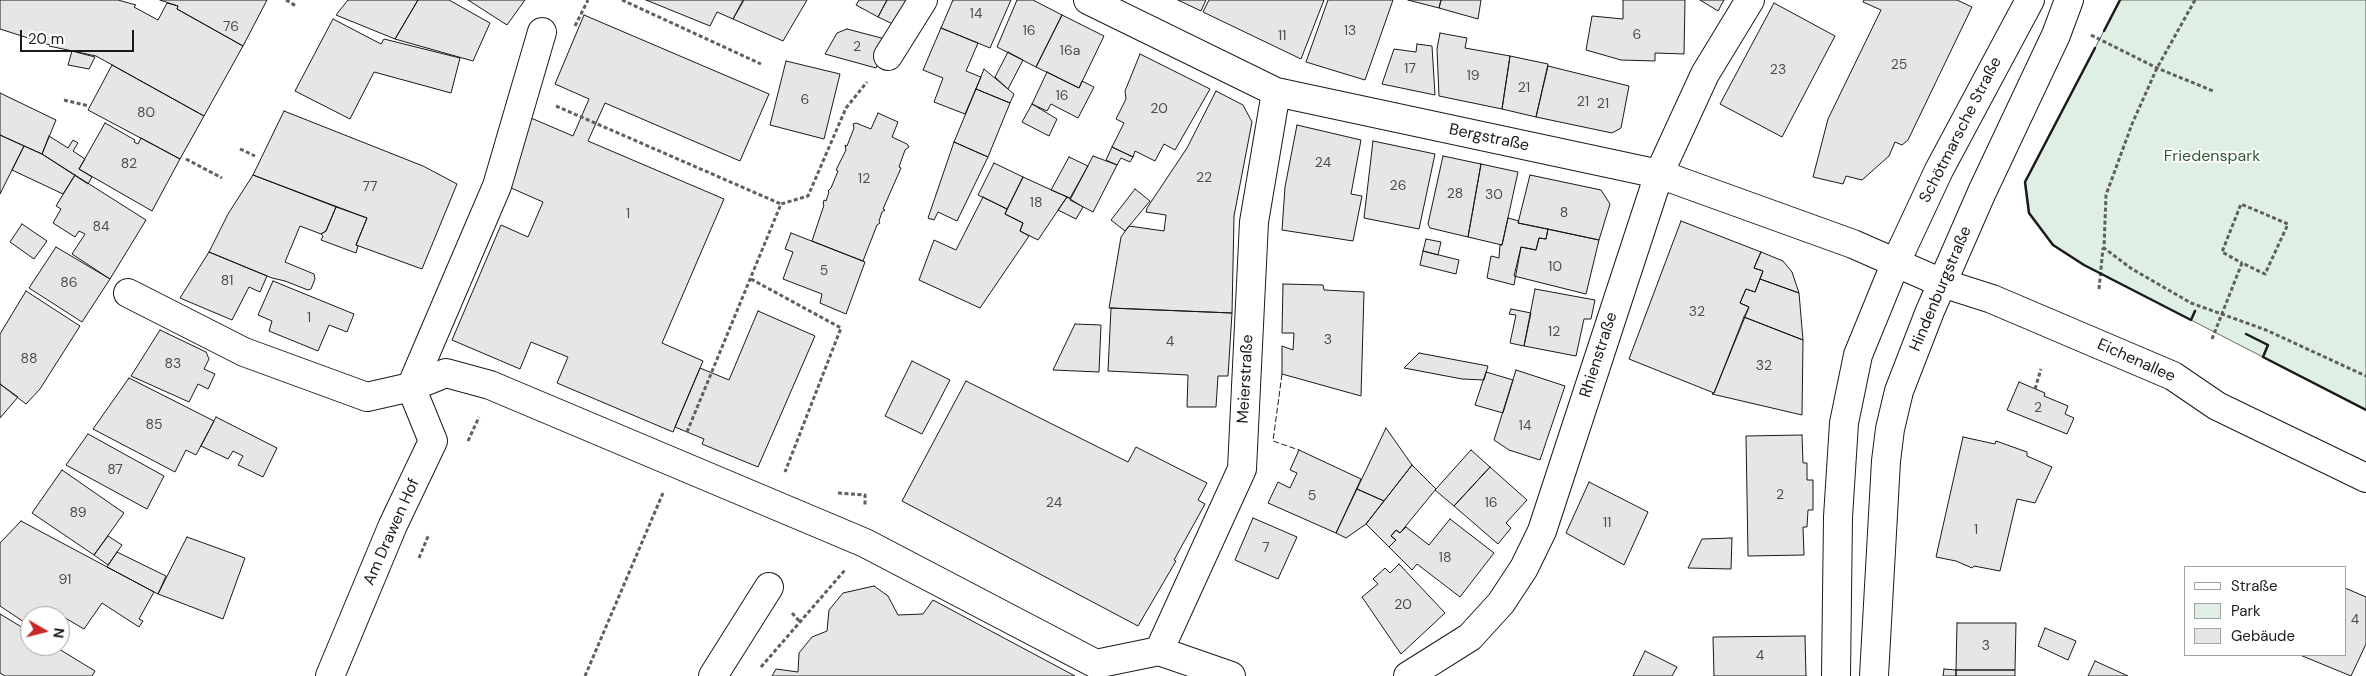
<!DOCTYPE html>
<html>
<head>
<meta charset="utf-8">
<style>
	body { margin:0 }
	#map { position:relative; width:2366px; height:676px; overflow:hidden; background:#fff; font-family:"DM Sans",sans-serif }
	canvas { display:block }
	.legend { position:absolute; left:2184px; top:566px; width:162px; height:90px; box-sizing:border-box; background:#fff; border:1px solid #a3a3a3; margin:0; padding:6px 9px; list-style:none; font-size:15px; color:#1a1a1a }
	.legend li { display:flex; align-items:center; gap:10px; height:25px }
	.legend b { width:25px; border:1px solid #a3a3a3 }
	.north { position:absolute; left:20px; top:606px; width:50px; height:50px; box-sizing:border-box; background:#fff; border:1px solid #a3a3a3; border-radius:50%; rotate:98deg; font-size:14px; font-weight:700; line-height:20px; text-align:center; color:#1a1a1a }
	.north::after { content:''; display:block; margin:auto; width:18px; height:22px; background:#c62828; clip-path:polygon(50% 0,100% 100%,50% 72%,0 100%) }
	.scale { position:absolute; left:20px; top:30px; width:114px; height:22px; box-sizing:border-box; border:2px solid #1a1a1a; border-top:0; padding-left:6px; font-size:15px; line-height:18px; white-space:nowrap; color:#1a1a1a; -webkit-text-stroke:4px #fff; paint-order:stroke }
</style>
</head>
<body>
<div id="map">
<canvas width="2366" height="676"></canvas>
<ul class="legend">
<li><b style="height:6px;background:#fff"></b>Straße</li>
<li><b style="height:14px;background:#e0efe3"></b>Park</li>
<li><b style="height:14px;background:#e6e6e6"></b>Gebäude</li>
</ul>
<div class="north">N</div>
<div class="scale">20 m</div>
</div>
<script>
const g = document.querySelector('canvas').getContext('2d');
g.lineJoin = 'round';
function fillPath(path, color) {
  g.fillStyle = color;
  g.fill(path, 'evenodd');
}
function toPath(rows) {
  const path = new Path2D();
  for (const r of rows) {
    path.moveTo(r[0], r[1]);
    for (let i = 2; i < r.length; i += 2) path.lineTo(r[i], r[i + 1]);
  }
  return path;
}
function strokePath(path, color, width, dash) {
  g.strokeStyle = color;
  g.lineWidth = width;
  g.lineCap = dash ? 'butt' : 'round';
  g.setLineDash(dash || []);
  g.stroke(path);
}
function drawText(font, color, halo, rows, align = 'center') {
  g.font = font + ' "DM Sans",sans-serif';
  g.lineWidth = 4;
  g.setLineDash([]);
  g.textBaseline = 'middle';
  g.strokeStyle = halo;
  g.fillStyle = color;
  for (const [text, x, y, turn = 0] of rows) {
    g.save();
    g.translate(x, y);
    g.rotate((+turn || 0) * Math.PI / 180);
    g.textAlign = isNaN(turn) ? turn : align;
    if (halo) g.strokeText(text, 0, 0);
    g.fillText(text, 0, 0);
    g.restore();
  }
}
const green = toPath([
	[2120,0,2366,0,2366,410,2084,265,2053,245,2029,213,2025,182,2120,0]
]);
fillPath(green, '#e0efe3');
strokePath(green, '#6a6a6a', 1);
const building = toPath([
	[0,0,118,0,136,5,134,7,158,20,167,3,178,6,177,9,243,46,204,116,96,56,49,46,50,45,0,29,0,0],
	[160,0,267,0,243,46,177,9,178,6,160,0],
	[348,0,418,0,395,39,336,15,348,0],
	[418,0,449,0,490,23,473,61,395,39,418,0],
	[468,0,525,0,507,25,468,0],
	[646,0,743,0,733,19,717,12,710,26,646,0],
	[744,0,807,0,783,41,733,19,744,0],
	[859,0,887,0,878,17,856,5,859,0],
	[887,0,914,0,899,27,878,17,887,0],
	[953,0,1011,0,990,48,941,28,953,0],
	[1017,0,1033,0,1062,15,1036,67,997,47,1017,0],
	[1178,0,1206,0,1201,11,1178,0],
	[1209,0,1324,0,1301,59,1203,12,1209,0],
	[1328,0,1393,0,1365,80,1306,62,1328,0],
	[1408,0,1441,0,1439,8,1408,0],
	[1441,0,1481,0,1478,19,1439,8,1441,0],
	[1623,0,1685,0,1684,54,1655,53,1655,61,1621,60,1586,50,1592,16,1623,19,1623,0],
	[1700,0,1724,0,1718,11,1700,0],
	[1864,0,1957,0,1972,7,1908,140,1902,145,1895,142,1889,156,1862,180,1846,176,1843,184,1813,177,1828,119,1881,10,1863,2,1864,0],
	[1774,3,1835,36,1782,137,1720,104,1774,3],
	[584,15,769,94,740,161,605,103,588,141,724,199,662,343,703,361,673,432,557,383,568,357,531,342,520,369,452,340,501,225,528,237,543,202,502,184,531,118,573,136,589,99,555,84,584,15],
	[1062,15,1104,36,1079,88,1036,67,1062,15],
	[333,19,381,44,384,39,460,58,451,93,374,72,350,119,295,91,333,19],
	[941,28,978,43,966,71,981,77,965,114,934,102,943,78,923,70,941,28],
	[847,29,889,40,876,68,825,54,837,33,847,29],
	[1440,33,1467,38,1465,48,1510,56,1502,109,1439,96,1437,49,1440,33],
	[1417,44,1432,46,1435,95,1382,84,1394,49,1416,52,1417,44],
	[72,51,95,57,89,69,68,65,72,51],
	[1008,52,1023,60,1008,89,995,77,1008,52],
	[1140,54,1210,89,1175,150,1164,144,1155,161,1135,151,1133,157,1112,147,1124,123,1116,119,1126,99,1125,91,1140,54],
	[1510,56,1548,64,1536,117,1502,109,1510,56],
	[786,61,840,74,824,139,770,125,786,61],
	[112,65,204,116,180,159,88,110,112,65],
	[1548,66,1629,86,1621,128,1612,133,1536,117,1548,66],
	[984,69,1014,94,1010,103,976,89,984,69],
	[1047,72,1079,88,1082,81,1094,87,1078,118,1051,104,1047,111,1032,104,1047,72],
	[976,89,1010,103,988,157,954,142,976,89],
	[1216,91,1243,105,1252,122,1234,216,1232,313,1109,308,1121,237,1129,226,1164,231,1166,215,1146,212,1147,208,1187,148,1216,91],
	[0,93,56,120,42,154,0,135,0,93],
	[1032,104,1057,119,1049,136,1022,122,1032,104],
	[284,111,423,166,457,184,422,269,356,245,367,218,253,175,284,111],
	[878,113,898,122,892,137,907,144,909,147,905,150,899,167,901,168,883,209,885,210,882,212,879,221,880,223,877,225,863,261,812,241,824,205,823,204,824,200,826,201,829,192,828,191,831,188,838,171,836,170,846,150,845,145,847,146,854,128,853,124,856,123,871,129,878,113],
	[105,123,135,140,134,142,138,144,141,138,180,159,152,211,79,169,105,123],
	[1297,125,1361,140,1351,194,1362,196,1353,241,1282,230,1285,187,1297,125],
	[0,135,24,146,0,194,0,135],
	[49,136,68,148,73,140,78,143,73,151,85,159,79,169,92,177,88,184,42,154,49,136],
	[1373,141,1435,154,1419,229,1364,218,1373,141],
	[954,142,988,157,957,221,938,212,934,220,928,218,954,142],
	[24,146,42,154,75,175,63,194,12,170,24,146],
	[1112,147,1133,157,1130,162,1121,158,1117,165,1106,160,1112,147],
	[1093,156,1117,165,1093,212,1070,200,1093,156],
	[1443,156,1481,164,1468,237,1430,228,1428,224,1443,156],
	[1069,157,1088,166,1070,198,1051,190,1069,157],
	[994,163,1023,177,1007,209,978,195,994,163],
	[1481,164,1518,172,1502,245,1468,237,1481,164],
	[75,175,146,220,110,279,72,254,85,234,79,231,75,237,53,223,61,209,56,206,75,175],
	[253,175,336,207,326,231,321,234,300,226,285,262,314,274,315,279,311,289,308,290,285,281,272,278,209,252,228,214,253,175],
	[1530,175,1601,190,1610,204,1599,240,1518,223,1530,175],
	[1023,177,1067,197,1038,240,1020,231,1023,223,1005,214,1023,177],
	[1135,189,1150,201,1125,231,1111,220,1135,189],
	[983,197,1007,209,1005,214,1023,223,1020,231,1029,236,980,308,919,280,934,240,956,250,983,197],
	[1067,197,1083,207,1076,219,1058,210,1067,197],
	[336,207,367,218,356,245,358,246,356,253,321,240,323,236,321,234,326,231,336,207],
	[1508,218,1519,221,1518,223,1548,229,1546,239,1539,238,1536,250,1521,247,1514,285,1487,278,1491,256,1499,258,1500,245,1502,245,1508,218],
	[1681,221,1761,252,1754,268,1763,271,1755,292,1746,289,1740,303,1749,307,1714,393,1629,359,1681,221],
	[22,224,47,241,34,259,10,242,22,224],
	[1548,229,1599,240,1586,294,1514,276,1521,247,1536,250,1539,238,1546,239,1548,229],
	[791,233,865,262,846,314,820,303,822,294,783,279,793,252,785,249,791,233],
	[1426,239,1441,242,1438,255,1423,251,1426,239],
	[56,247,110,279,82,322,29,288,56,247],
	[1423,251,1459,260,1456,274,1420,265,1423,251],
	[209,252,267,276,260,292,249,287,232,320,180,298,209,252],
	[1761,252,1783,261,1792,272,1799,293,1760,279,1763,271,1754,268,1761,252],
	[1760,279,1799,293,1803,340,1744,317,1749,307,1740,303,1746,289,1755,292,1760,279],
	[273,281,354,314,347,332,329,325,318,351,269,331,272,321,258,315,273,281],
	[1283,284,1323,285,1324,290,1364,292,1361,396,1282,374,1282,346,1293,350,1294,333,1282,333,1283,284],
	[1535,289,1595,300,1591,319,1584,319,1576,356,1524,346,1535,289],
	[26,291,80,326,40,389,26,404,0,384,0,334,26,291],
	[1111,308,1232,313,1228,376,1218,376,1216,407,1187,407,1188,375,1108,371,1111,308],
	[1511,309,1531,313,1524,346,1510,343,1516,315,1509,314,1511,309],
	[758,311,815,336,758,467,702,444,704,439,675,427,700,368,729,380,758,311],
	[1744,317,1803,340,1802,415,1712,394,1714,393,1744,317],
	[1075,324,1101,325,1099,372,1053,370,1075,324],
	[160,330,206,352,209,359,204,369,215,374,208,389,198,384,189,402,131,376,160,330],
	[1419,353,1488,366,1484,380,1462,379,1404,368,1419,353],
	[912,361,950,380,922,434,885,416,912,361],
	[1516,370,1565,386,1540,460,1509,450,1494,440,1516,370],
	[1486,372,1513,380,1503,413,1475,405,1486,372],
	[129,378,214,421,196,455,186,450,175,472,93,429,129,378],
	[966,381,1128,462,1136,447,1207,483,1198,500,1205,504,1174,560,1176,561,1138,626,902,501,966,381],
	[2019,382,2045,393,2044,396,2068,406,2065,414,2074,418,2067,434,2007,410,2019,382],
	[0,384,18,397,0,418,0,384],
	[216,417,277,448,263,477,238,465,243,456,233,451,228,459,201,446,216,417],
	[1386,428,1412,465,1384,501,1357,489,1386,428],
	[88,434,164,476,147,509,66,465,88,434],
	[1802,435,1803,463,1807,463,1807,480,1813,480,1813,510,1808,510,1807,527,1803,527,1804,555,1748,556,1746,436,1802,435],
	[1963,437,1995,444,1996,441,2027,452,2027,456,2052,467,2035,503,2017,499,2000,571,1974,566,1972,568,1956,561,1936,557,1963,437],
	[1299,450,1361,479,1336,533,1268,503,1278,482,1290,488,1297,473,1290,470,1299,450],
	[1471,450,1490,467,1454,506,1435,490,1471,450],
	[1412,465,1436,489,1400,533,1396,530,1391,536,1396,540,1389,547,1366,524,1412,465],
	[1490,467,1527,500,1506,523,1511,528,1498,544,1454,506,1490,467],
	[62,470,124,513,94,555,32,513,62,470],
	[1589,482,1648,512,1624,565,1566,533,1589,482],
	[1357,489,1384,501,1366,524,1346,538,1336,533,1357,489],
	[1253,518,1297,537,1278,579,1235,560,1253,518],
	[1450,519,1494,553,1460,597,1417,564,1412,570,1389,547,1396,540,1391,536,1396,530,1400,533,1406,527,1429,545,1450,519],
	[21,521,154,592,139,619,143,621,139,627,102,603,84,629,48,608,43,616,30,616,30,626,0,606,0,543,21,521],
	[108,536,122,545,108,565,94,555,108,536],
	[187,537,245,558,223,619,158,594,187,537],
	[1732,538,1731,569,1688,568,1702,539,1732,538],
	[117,552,166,576,158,594,107,567,117,552],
	[1399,564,1445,613,1401,654,1362,597,1378,584,1373,579,1385,568,1390,573,1399,564],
	[874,586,888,596,898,615,923,614,933,600,1075,676,772,676,776,669,798,672,799,653,812,637,827,631,829,610,843,593,874,586],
	[2345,588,2366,597,2366,644,2351,676,2300,655,2345,655,2345,588],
	[0,614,30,632,30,646,54,646,95,671,92,676,5,676,0,673,0,614],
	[1957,623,2016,623,2015,670,1956,670,1957,623],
	[2045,628,2076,641,2068,660,2038,646,2045,628],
	[1805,636,1806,676,1714,676,1713,637,1805,636],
	[1645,651,1677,667,1672,676,1633,676,1645,651],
	[2095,661,2128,676,2088,676,2095,661],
	[1944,669,1956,670,1956,676,1943,676,1944,669],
	[1956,670,2015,670,2015,676,1956,676,1956,670]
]);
fillPath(building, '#e6e6e6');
strokePath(building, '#1a1a1a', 1);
const minor = toPath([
	[1088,0,1276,92,1659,174,1853,244,1942,283,1992,299,2173,376,2217,406,2366,478],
	[888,56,923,0],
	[128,293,244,352,367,397,411,387,446,373,490,385,865,543,1096,664,1159,651],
	[1159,651,1242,469,1254,222,1276,92],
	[1159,651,1231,676],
	[330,676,393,525,433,441,411,387,497,186,542,32],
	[713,676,769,587],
	[1408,676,1470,637,1501,603,1524,568,1542,531,1659,174,1705,74,1750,0]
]);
const major = toPath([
	[1836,676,1838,517,1844,423,1858,355,1896,262,1939,170,2030,0],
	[1874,676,1886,461,1890,429,1899,391,1930,311,1982,192,2056,35,2069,0]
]);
strokePath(minor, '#1a1a1a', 30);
strokePath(major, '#1a1a1a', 30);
strokePath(toPath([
	[286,0,296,6],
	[622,0,761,64],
	[2195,0,2157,68,2132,124,2106,195,2104,248,2132,269,2191,303,2266,330,2366,376],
	[575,26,588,0],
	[2091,35,2157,68,2213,91],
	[64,100,89,106],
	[556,106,781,204],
	[240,149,255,156],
	[186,159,222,178],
	[751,279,841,328,785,472],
	[2099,289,2103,248],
	[2212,339,2242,263,2265,274,2288,224,2241,204,2222,252,2242,263],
	[2035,389,2041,369],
	[687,432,781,204,808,196,846,108,867,82],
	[468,441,479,417],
	[838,493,865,495,865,507],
	[419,558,429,534],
	[792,613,800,622],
	[761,667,845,570],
	[585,676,663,493]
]), '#5f5f5f', 3, [4, 2.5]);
strokePath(minor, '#fff', 28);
strokePath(major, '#fff', 28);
strokePath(toPath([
	[1282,374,1273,441,1299,450]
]), '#1a1a1a', 1, [6, 2.5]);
strokePath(toPath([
	[2104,31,2120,0],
	[2095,48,2025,182,2029,213,2053,245,2084,265,2191,320,2195,311],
	[2246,334,2268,345,2263,357,2366,410]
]), '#1a1a1a', 2.5);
drawText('14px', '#4d4d4d', null, [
	["14",976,14],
	["76",231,27],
	["16",1029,31],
	["13",1350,31],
	["6",1637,35],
	["11",1282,36],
	["2",857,47],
	["16a",1070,51],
	["25",1899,65],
	["17",1410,69],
	["23",1778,70],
	["19",1473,76],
	["21",1524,88],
	["16",1062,96],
	["6",805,100],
	["21",1583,102],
	["21",1603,104],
	["20",1159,109],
	["80",146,113],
	["24",1323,163],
	["82",129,164],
	["22",1204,178],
	["12",864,179],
	["26",1398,186],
	["77",370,187],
	["28",1455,194],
	["30",1494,195],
	["18",1036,203],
	["8",1564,213],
	["1",628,214],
	["84",101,227],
	["10",1555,267],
	["5",824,271],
	["81",227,281],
	["86",69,283],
	["32",1697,312],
	["1",309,318],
	["12",1554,332],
	["3",1328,340],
	["4",1170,342],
	["88",29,359],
	["83",173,364],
	["32",1764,366],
	["2",2038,408],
	["85",154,425],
	["14",1525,426],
	["87",115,470],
	["2",1780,495],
	["5",1312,496],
	["24",1054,503],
	["16",1491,503],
	["89",78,513],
	["11",1607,523],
	["1",1976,530],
	["7",1266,548],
	["18",1445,558],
	["91",65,580],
	["20",1403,605],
	["4",2355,620],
	["3",1986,646],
	["4",1760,656]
]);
drawText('16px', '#1a1a1a', '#fff', [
	["Schötmarsche Straße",1961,130,-63],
	["Bergstraße",1489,138,12],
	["Hindenburgstraße",1941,289,-67],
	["Rhienstraße",1599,355,-72],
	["Eichenallee",2136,361,24],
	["Meierstraße",1246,379,-87],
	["Am Drawen Hof",392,532,-66]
]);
drawText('16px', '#2b5a34', '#fff', [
	["Friedenspark",2212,157]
]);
</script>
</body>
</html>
